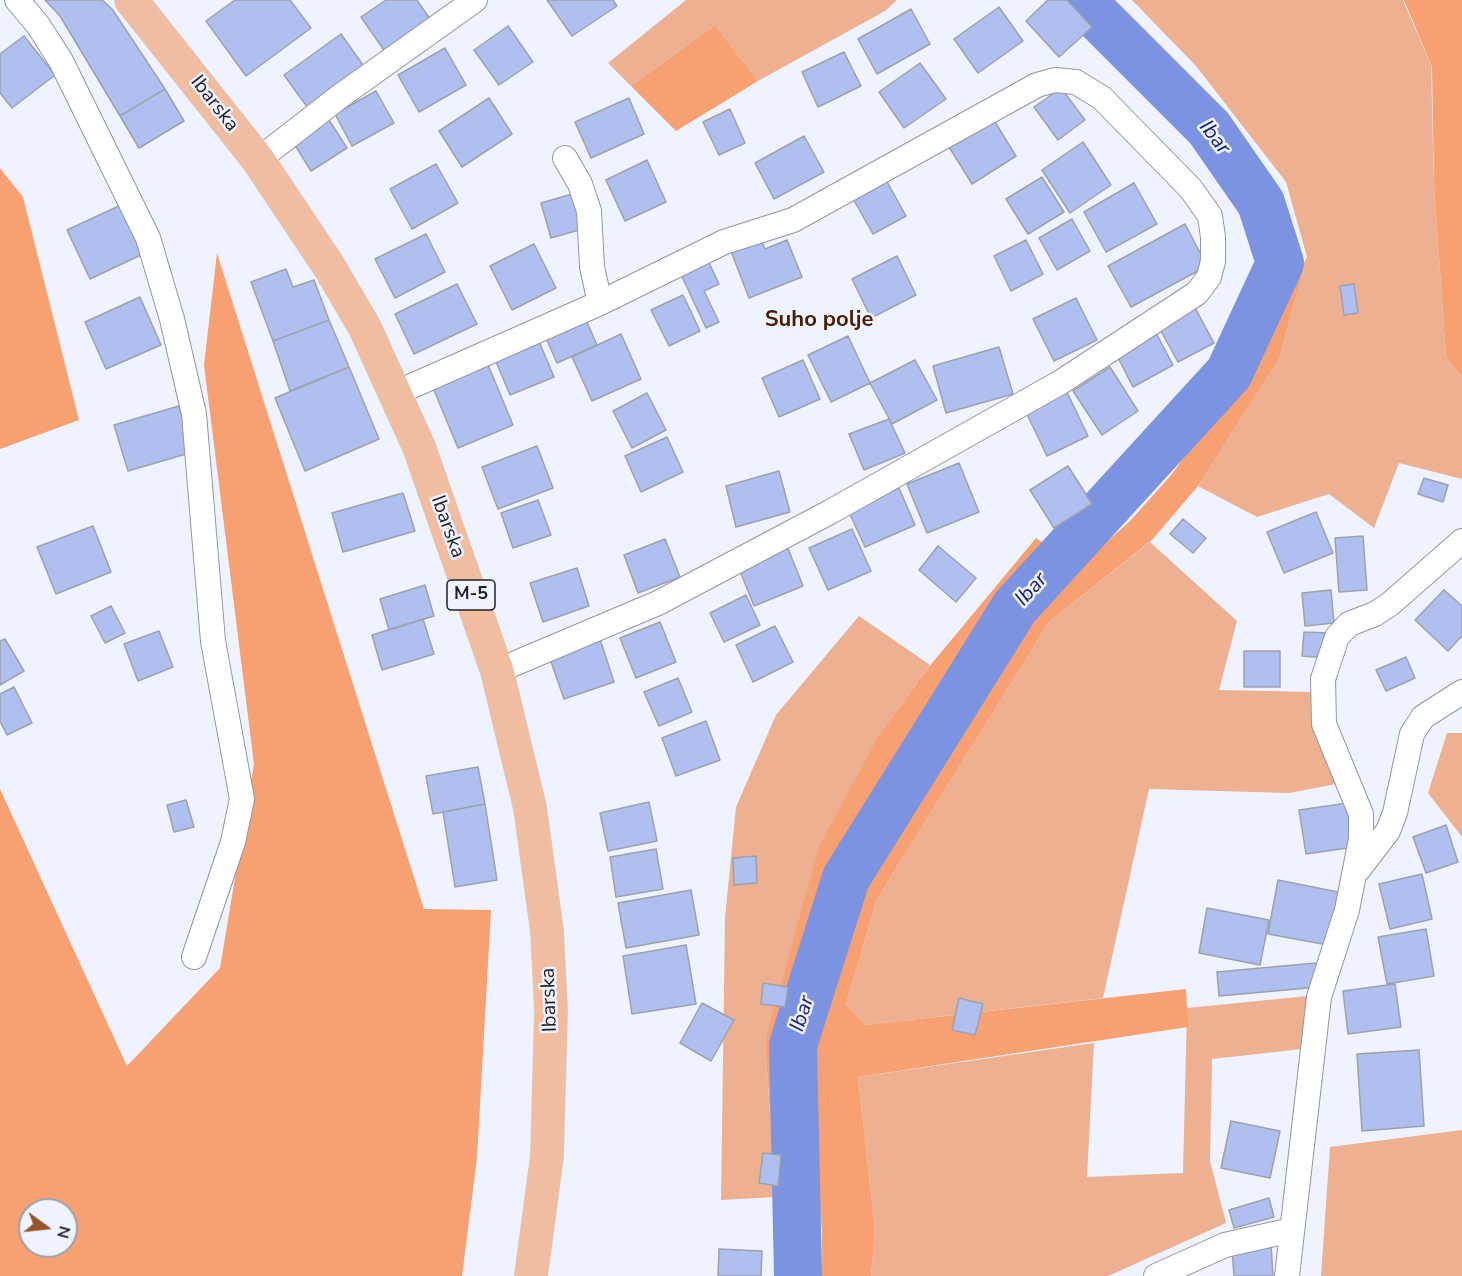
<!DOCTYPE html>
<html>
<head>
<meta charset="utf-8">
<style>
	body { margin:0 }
	#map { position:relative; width:1462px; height:1276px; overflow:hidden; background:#eff3ff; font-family:"Nunito Sans",sans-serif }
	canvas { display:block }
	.north { position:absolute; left:18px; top:1198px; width:60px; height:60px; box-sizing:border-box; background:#eff3ff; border:2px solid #9c9fa9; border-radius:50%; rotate:105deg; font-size:16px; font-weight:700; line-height:24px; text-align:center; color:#202227 }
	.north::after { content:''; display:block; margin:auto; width:21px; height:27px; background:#9b552c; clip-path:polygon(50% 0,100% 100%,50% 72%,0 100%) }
</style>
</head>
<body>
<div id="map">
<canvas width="1462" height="1276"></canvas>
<div class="north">N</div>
</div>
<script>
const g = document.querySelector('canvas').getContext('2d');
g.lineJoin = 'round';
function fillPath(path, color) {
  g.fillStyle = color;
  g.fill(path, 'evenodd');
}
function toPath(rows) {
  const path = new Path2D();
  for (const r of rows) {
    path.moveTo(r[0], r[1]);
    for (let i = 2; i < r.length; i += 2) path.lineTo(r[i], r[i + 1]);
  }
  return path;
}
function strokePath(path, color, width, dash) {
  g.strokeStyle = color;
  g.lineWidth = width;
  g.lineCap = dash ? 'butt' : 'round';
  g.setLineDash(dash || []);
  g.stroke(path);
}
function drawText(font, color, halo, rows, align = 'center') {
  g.font = font + ' "Nunito Sans",sans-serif';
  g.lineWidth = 5;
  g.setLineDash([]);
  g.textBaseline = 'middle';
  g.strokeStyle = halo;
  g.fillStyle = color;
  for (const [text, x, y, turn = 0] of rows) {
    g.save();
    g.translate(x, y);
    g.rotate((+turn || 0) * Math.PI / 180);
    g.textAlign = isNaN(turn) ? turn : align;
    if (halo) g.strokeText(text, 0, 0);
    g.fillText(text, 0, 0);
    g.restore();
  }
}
fillPath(toPath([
	[686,0,897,0,885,11,758,81,715,25,631,86,608,63],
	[1132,0,1403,0,1431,65,1434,186,1446,357,1462,377,1462,479,1399,463,1374,528,1329,494,1257,517,1198,486,1279,359,1307,257,1286,182,1196,66],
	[1150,542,1237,621,1219,690,1313,692,1357,780,1289,793,1149,789,1103,998,865,1025,846,1004,877,899,1049,622],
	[859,616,930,665,880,733,765,1042,776,1197,721,1200,725,918,736,807,776,715],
	[1447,733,1462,733,1462,837,1428,793],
	[1318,995,1311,1048,1212,1059,1210,1161,1226,1223,1108,1276,871,1276,875,1230,858,1077,1094,1043,1087,1177,1183,1173,1187,1008],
	[1462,1130,1462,1276,1321,1276,1330,1147]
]), '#edb090');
fillPath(toPath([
	[1404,0,1462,0,1462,377,1446,357,1434,186,1432,67],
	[715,25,758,81,676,131,631,86],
	[0,168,23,197,79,420,0,449],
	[217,253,424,909,491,910,477,1158,462,1276,0,1276,0,789,127,1066,220,968,254,764,204,365],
	[30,1210,66,1210,66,1246,30,1246],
	[1307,257,1279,359,1198,486,1152,540,1049,622,877,899,846,1004,865,1025,1186,989,1188,1027,858,1077,875,1230,871,1276,821,1276,822,1230,811,1121,818,1001,854,884,1030,610,1130,521,1172,474,1258,354],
	[1036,538,1046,545,947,685,833,859,780,1037,772,1140,765,1042,819,847,880,733,928,668]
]), '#f7a071');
strokePath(toPath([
	[798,1276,793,1045,846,878,1015,607,1229,373,1280,263,1261,203,1209,128,1081,0]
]), '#7c93e2', 48);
const building = toPath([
	[45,0,102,0,112,9,165,89,120,116,60,16,45,0],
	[235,0,290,0,311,28,246,76,206,21,235,0],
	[386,0,417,0,432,22,386,53,361,17,386,0],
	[547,0,613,0,617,6,572,36,547,0],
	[1048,0,1067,0,1092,27,1059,57,1026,21,1048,0],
	[999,7,1023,41,978,73,954,39,999,7],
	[911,9,930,44,877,74,858,39,911,9],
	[508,26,533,62,499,85,474,50,508,26],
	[341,34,365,68,308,108,284,75,341,34],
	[24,36,55,75,12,108,0,93,0,54,24,36],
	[445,48,466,85,419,112,398,75,445,48],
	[844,52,861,86,818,107,802,72,844,52],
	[920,63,946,99,904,128,879,92,920,63],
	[1061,88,1085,120,1058,140,1034,107,1061,88],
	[165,89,184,121,139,148,120,116,165,89],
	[376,91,394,123,352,146,335,114,376,91],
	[489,98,512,134,462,167,439,131,489,98],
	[629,98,644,134,591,158,575,122,629,98],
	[730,109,745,143,719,155,703,122,730,109],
	[990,114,1016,156,972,184,946,142,990,114],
	[329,120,347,148,311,171,293,142,329,120],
	[804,136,824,172,774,199,755,163,804,136],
	[1083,142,1111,185,1070,213,1042,170,1083,142],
	[647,160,666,202,625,221,606,180,647,160],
	[436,164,458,203,412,229,390,189,436,164],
	[1042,177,1064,212,1028,234,1006,199,1042,177],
	[885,178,906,216,873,234,852,197,885,178],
	[1134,183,1157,224,1106,252,1084,212,1134,183],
	[579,192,589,227,551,238,541,203,579,192],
	[121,205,143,254,90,279,67,230,121,205],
	[1072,219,1090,251,1057,270,1039,238,1072,219],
	[1185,224,1207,266,1131,307,1108,266,1185,224],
	[426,234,445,272,395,298,375,259,426,234],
	[759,234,765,249,787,240,802,277,749,298,729,246,759,234],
	[1026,240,1043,274,1011,291,994,256,1026,240],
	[534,244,556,288,512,310,490,266,534,244],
	[705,254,719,284,704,291,719,322,706,328,677,266,705,254],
	[897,256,916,295,871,318,852,279,897,256],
	[286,269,293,287,314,280,329,320,273,341,251,282,286,269],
	[457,284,477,324,414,354,395,314,457,284],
	[1354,284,1358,313,1344,315,1340,286,1354,284],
	[683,295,700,331,669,346,651,310,683,295],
	[140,297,161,345,106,369,85,322,140,297],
	[1076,298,1097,340,1054,361,1033,319,1076,298],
	[1192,302,1214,343,1178,362,1156,322,1192,302],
	[583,313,597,345,557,363,543,331,583,313],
	[329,320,349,367,290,391,273,341,329,320],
	[1153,327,1173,365,1133,387,1113,348,1153,327],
	[621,334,641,379,592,401,572,357,621,334],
	[848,336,870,383,831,402,808,355,848,336],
	[538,339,554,377,510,395,494,357,538,339],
	[999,347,1013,394,946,413,933,366,999,347],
	[486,360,513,425,458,448,431,383,486,360],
	[803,360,820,399,779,417,762,378,803,360],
	[915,360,937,400,892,424,870,383,915,360],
	[349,367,379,439,305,471,275,398,349,367],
	[1110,367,1138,411,1102,435,1073,391,1110,367],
	[1064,386,1088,436,1047,456,1023,406,1064,386],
	[647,393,666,430,632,448,613,411,647,393],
	[179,406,193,452,128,471,114,425,179,406],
	[889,419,905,453,864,470,849,434,889,419],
	[667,437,683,472,641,492,625,456,667,437],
	[537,446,553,488,498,509,482,467,537,446],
	[959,463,979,512,927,533,907,484,959,463],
	[1068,466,1092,504,1054,528,1030,490,1068,466],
	[779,471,790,512,736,527,726,486,779,471],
	[1424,478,1448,485,1443,502,1418,494,1424,478],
	[899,488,915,525,865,547,848,510,899,488],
	[403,493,415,531,343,552,332,513,403,493],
	[538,500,551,535,513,548,501,513,538,500],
	[1316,512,1333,553,1284,573,1267,532,1316,512],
	[1183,519,1206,538,1193,553,1170,534,1183,519],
	[93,526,111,572,56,594,37,547,93,526],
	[852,529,871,571,828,590,809,548,852,529],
	[1363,536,1367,590,1339,592,1335,538,1363,536],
	[665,539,680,577,638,593,624,555,665,539],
	[787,546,803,586,754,606,738,566,787,546],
	[938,546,976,578,956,602,919,570,938,546],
	[577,568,589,606,543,622,530,583,577,568],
	[425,585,434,616,389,630,380,599,425,585],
	[1331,590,1334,623,1305,626,1302,593,1331,590],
	[1444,590,1462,606,1462,636,1448,651,1415,620,1444,590],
	[746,595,760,625,724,642,710,613,746,595],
	[111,606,125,633,105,643,91,616,111,606],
	[423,619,434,654,382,670,372,635,423,619],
	[660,622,676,662,636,678,620,638,660,622],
	[775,626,793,662,753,682,736,645,775,626],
	[159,631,173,667,138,681,124,644,159,631],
	[1304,632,1328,633,1327,658,1302,656,1304,632],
	[599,636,614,682,564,699,548,653,599,636],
	[5,639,24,671,0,685,0,641,5,639],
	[1244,651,1280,651,1280,687,1244,687,1244,651],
	[1406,657,1415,678,1386,691,1376,670,1406,657],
	[678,678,692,712,659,726,644,692,678,678],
	[14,687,32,723,7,735,0,721,0,694,14,687],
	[706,721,720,760,676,776,662,738,706,721],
	[478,767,485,804,433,814,426,776,478,767],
	[186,800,194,827,174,832,167,805,186,800],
	[649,802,657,841,608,851,600,813,649,802],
	[1348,803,1354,847,1306,854,1299,810,1348,803],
	[485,804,497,880,455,887,443,812,485,804],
	[1446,825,1458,862,1426,873,1413,837,1446,825],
	[656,849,663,889,616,897,610,857,656,849],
	[756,856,757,883,734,885,733,858,756,856],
	[1422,874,1432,919,1390,929,1379,884,1422,874],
	[1278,880,1343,893,1333,946,1268,934,1278,880],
	[691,890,699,935,626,948,618,903,691,890],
	[1207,908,1269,920,1260,965,1199,953,1207,908],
	[1426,929,1434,976,1387,984,1378,937,1426,929],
	[686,945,696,1004,632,1014,623,956,686,945],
	[1316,963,1319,987,1219,996,1217,972,1316,963],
	[763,983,788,987,785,1007,761,1004,763,983],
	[1395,984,1401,1027,1348,1034,1343,991,1395,984],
	[959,998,983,1004,975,1035,952,1030,959,998],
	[702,1003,734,1020,711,1061,680,1043,702,1003],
	[1419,1050,1424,1126,1362,1131,1357,1054,1419,1050],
	[1231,1121,1280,1131,1270,1178,1221,1168,1231,1121],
	[763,1153,781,1155,778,1186,759,1183,763,1153],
	[1269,1198,1274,1217,1234,1228,1229,1210,1269,1198],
	[1271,1245,1273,1276,1234,1276,1232,1248,1271,1245],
	[719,1249,762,1251,761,1276,718,1276,719,1249]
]);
fillPath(building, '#afbff0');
strokePath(building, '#9da1ae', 1.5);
const street = toPath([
	[17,0,38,25,61,61,148,238,172,319,194,414,213,641,242,799,233,842,194,957],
	[565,158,580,184,589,211,592,267,600,303],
	[258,160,339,97,475,0],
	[396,393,600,303,724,242,793,220,1037,85,1055,80,1076,82,1102,98,1191,189,1210,216,1213,237,1213,261,1209,277,1197,293,1061,382,830,512,658,603,497,671],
	[1358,870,1388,831,1395,813,1412,734,1423,717,1462,692],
	[1156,1276,1225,1245,1292,1230],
	[1287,1276,1319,997,1347,910,1361,839,1361,814,1324,724,1323,679,1337,637,1349,624,1375,614,1390,604,1462,541]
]);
const primary = toPath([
	[131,0,258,160,330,268,365,328,419,447,497,671,530,808,547,931,551,1011,547,1156,531,1276]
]);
strokePath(street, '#9296a3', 26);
strokePath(primary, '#d2d3d4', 34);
strokePath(street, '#fff', 24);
strokePath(primary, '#f1bda0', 33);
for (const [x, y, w] of [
	[471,595,48]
]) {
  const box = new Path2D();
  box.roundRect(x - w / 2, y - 15, w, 30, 4.5);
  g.fillStyle = '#eff3ff';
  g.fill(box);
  strokePath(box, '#202227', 1.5);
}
drawText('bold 18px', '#202227', null, [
	["M-5",471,595]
]);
drawText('20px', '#202227', '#eff3ff', [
	["Ibarska",214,104,52],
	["Ibarska",447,527,70],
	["Ibarska",550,1000,-92]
]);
drawText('italic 21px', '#1a207b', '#eff3ff', [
	["Ibar",1214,138,52],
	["Ibar",1032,590,-48],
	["Ibar",803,1014,-72]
]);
drawText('bold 22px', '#4b1d00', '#eff3ff', [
	["Suho polje",819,321]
]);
</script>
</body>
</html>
